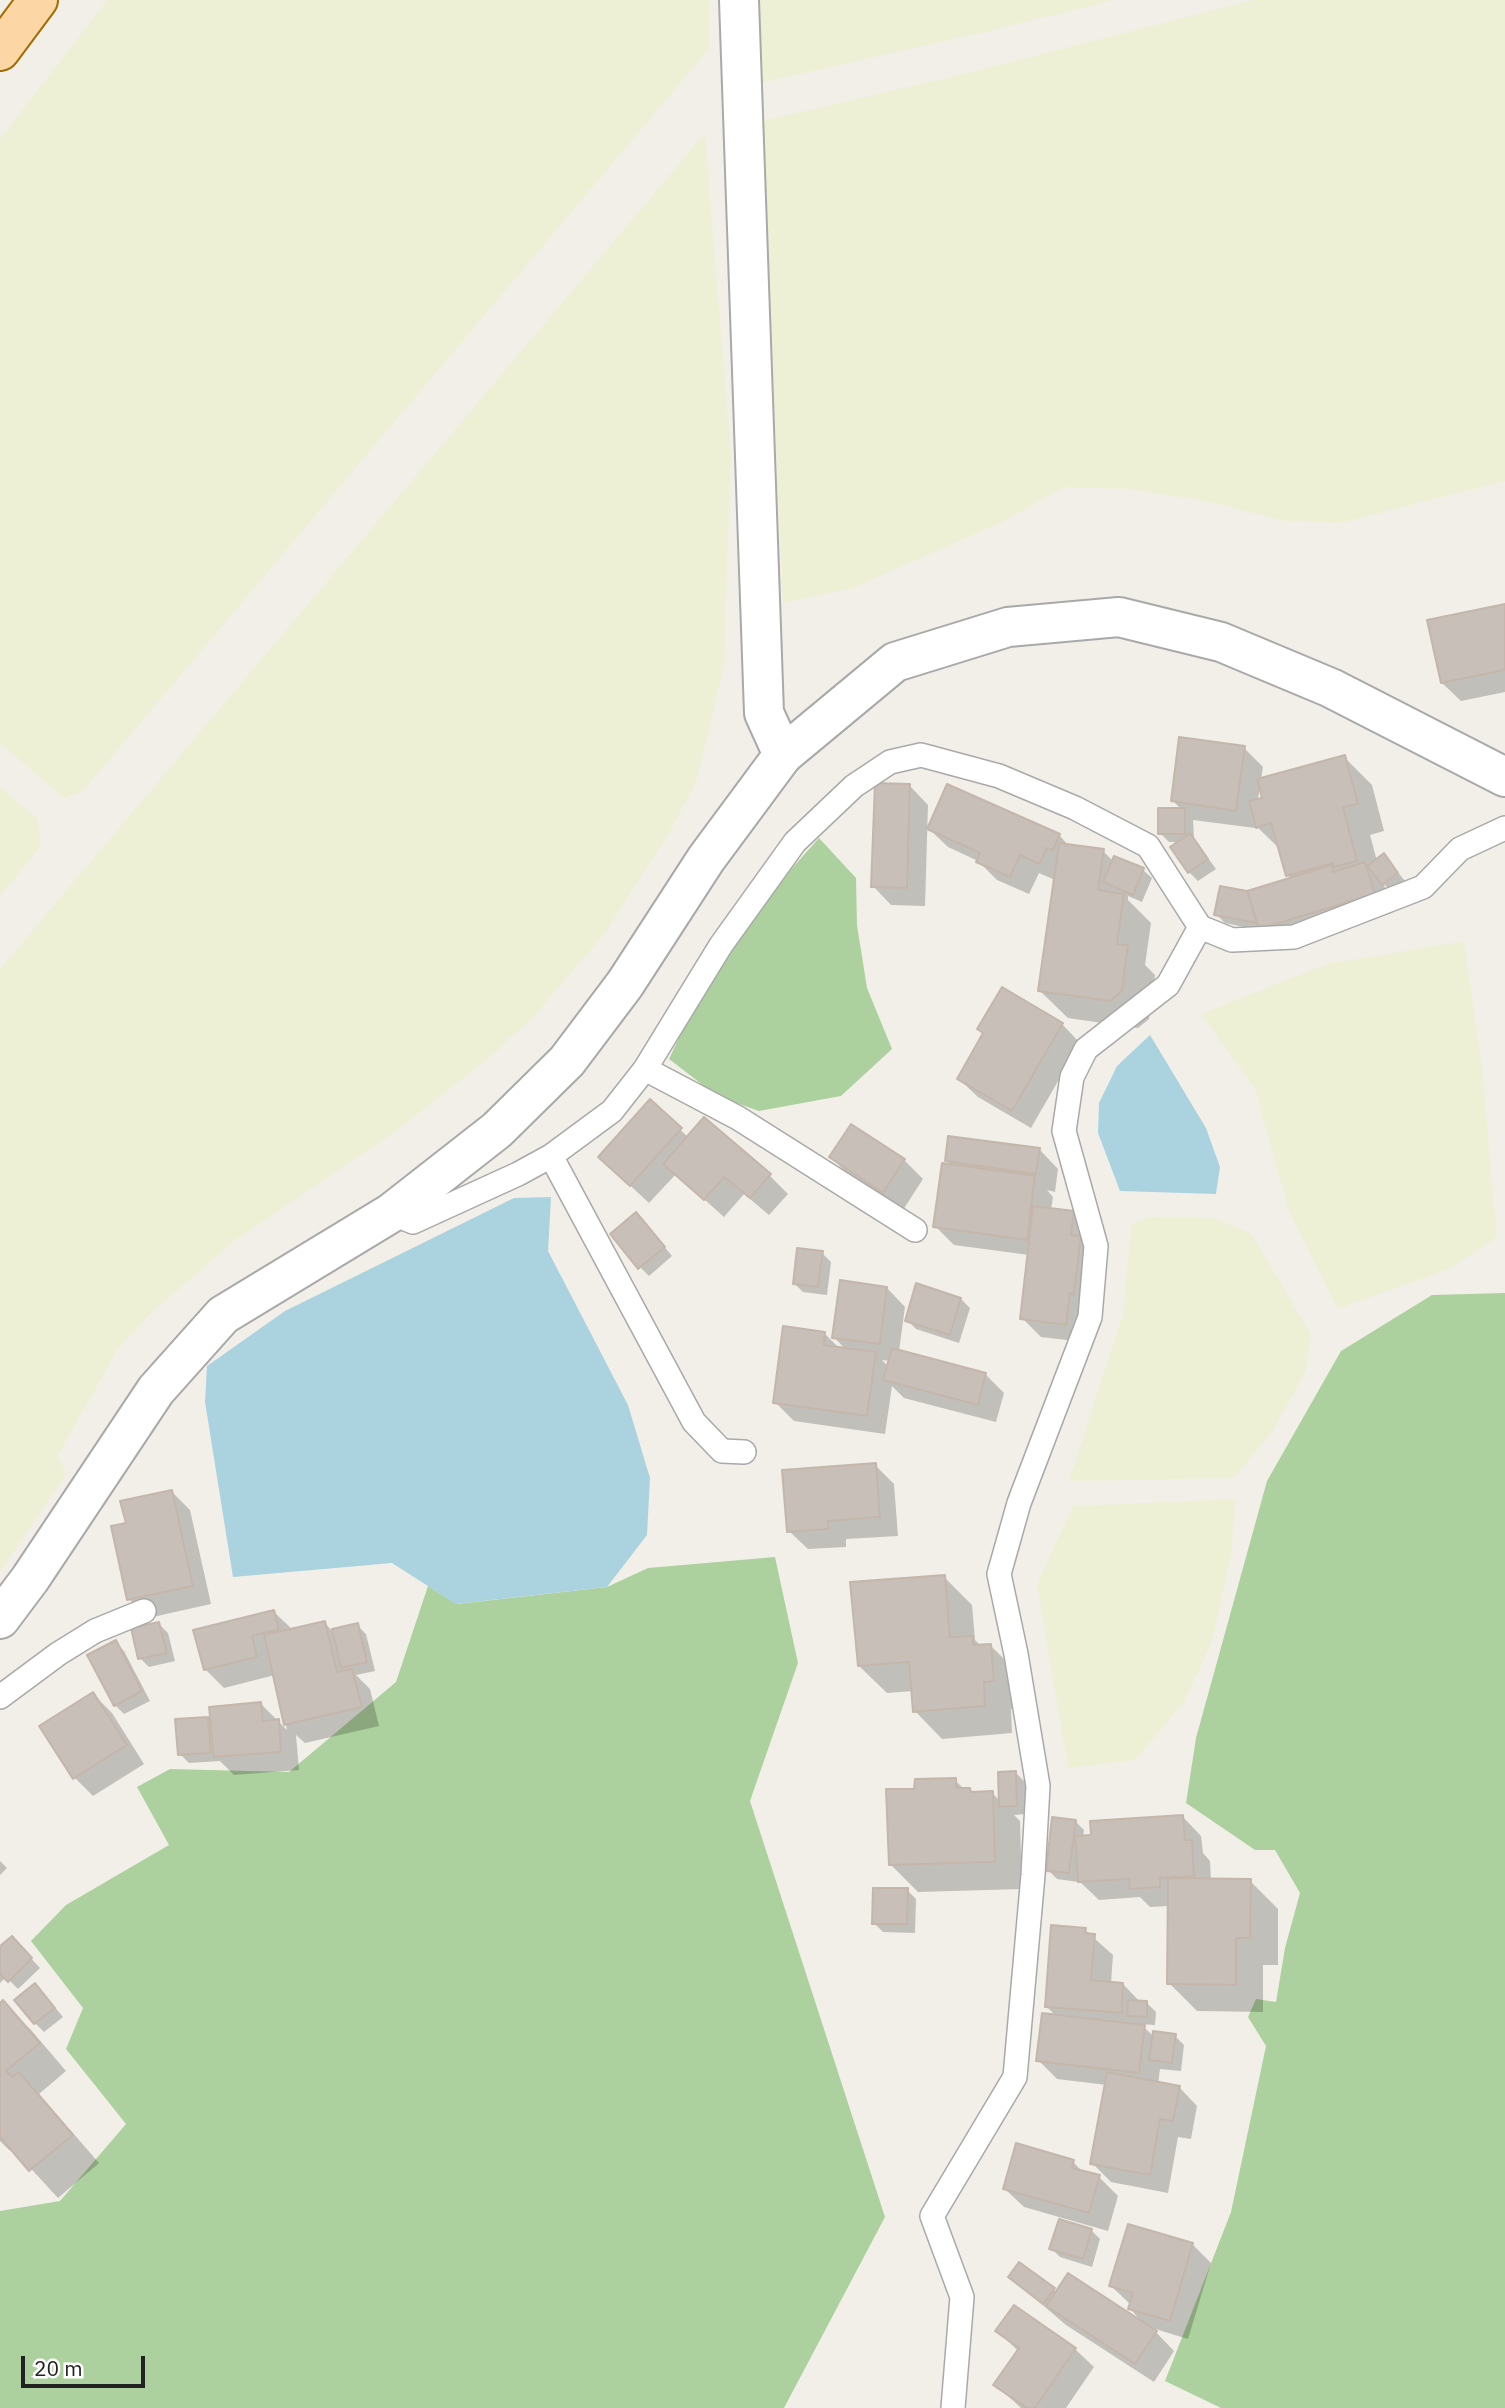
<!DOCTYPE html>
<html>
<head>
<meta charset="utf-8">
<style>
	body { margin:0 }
	#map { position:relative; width:1505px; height:2408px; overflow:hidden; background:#f2efe9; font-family:"IBM Plex Sans",sans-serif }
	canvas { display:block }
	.scale { position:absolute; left:21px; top:2356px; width:124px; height:32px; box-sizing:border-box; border:4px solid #222; border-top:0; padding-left:9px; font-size:21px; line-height:24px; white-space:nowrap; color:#222; -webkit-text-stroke:5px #fff; paint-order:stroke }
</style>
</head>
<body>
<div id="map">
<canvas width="1505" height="2408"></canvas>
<div class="scale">20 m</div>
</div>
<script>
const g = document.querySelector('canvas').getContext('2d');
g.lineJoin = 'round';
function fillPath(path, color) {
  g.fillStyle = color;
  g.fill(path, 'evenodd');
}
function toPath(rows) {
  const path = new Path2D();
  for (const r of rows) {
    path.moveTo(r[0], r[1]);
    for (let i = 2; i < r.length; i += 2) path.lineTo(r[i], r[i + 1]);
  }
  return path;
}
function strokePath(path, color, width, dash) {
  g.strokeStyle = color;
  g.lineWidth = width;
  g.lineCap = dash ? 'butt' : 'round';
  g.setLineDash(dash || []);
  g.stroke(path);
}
fillPath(toPath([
	[107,0,709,0,710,48,83,791,64,798,0,743,0,139],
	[759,0,1114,0,985,32,760,83],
	[1253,0,1505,0,1505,481,1340,523,1284,521,1206,501,1128,489,1064,487,1004,521,853,588,783,603,762,121,959,75],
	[705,133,731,455,724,667,696,783,669,833,605,933,535,1015,490,1057,392,1134,234,1241,151,1313,118,1349,58,1455,66,1474,0,1572,0,969],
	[0,787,38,819,41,846,0,896],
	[1464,941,1482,1066,1497,1237,1451,1268,1338,1309,1288,1209,1255,1089,1201,1014,1327,964],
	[1151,1217,1212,1218,1251,1233,1311,1334,1306,1371,1273,1431,1234,1478,1069,1481,1123,1313,1131,1224],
	[1236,1499,1231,1555,1212,1642,1184,1702,1135,1760,1068,1768,1037,1584,1073,1506]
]), '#eef0d5');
fillPath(toPath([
	[819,838,856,878,857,925,867,988,892,1049,841,1096,759,1111,717,1096,669,1059,696,1002,770,893],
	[1505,1293,1505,2408,1221,2408,1165,2381,1231,2212,1266,2046,1248,2017,1256,1999,1276,2002,1285,1948,1300,1893,1275,1850,1255,1850,1186,1803,1196,1738,1267,1481,1341,1351,1432,1295],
	[775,1557,798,1663,750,1801,885,2217,784,2408,0,2408,0,2211,60,2201,126,2124,66,2049,83,2008,31,1941,66,1905,169,1845,137,1787,170,1769,289,1772,396,1682,428,1586,457,1604,607,1587,648,1568]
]), '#add19e');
fillPath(toPath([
	[1150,1035,1206,1128,1220,1167,1216,1194,1120,1191,1098,1133,1099,1103,1117,1066],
	[551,1197,548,1251,628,1405,650,1478,647,1535,607,1587,456,1604,392,1563,233,1577,205,1402,207,1366,285,1311,514,1198]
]), '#aad3df');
fillPath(toPath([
	[1505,606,1505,692,1461,701,1442,683],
	[1244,748,1263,767,1261,779,1344,757,1372,785,1384,831,1370,835,1377,861,1384,856,1406,882,1392,893,1384,884,1392,913,1279,947,1263,931,1225,923,1216,914,1221,888,1249,893,1292,879,1287,875,1281,850,1255,825,1255,828,1193,820,1194,839,1216,869,1198,881,1189,872,1180,842,1169,842,1160,833,1182,810,1173,801],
	[1260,786,1264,799,1258,800],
	[910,786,928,805,925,906,891,905,873,886],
	[929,829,1059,835,1070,847,1103,851,1114,862,1143,870,1152,878,1142,902,1128,896,1128,900,1151,923,1145,965,1155,975,1149,1019,1138,1028,1068,1018,1040,991,1055,880,1039,873,1029,894,997,880,978,861,948,847],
	[1062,1024,1080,1043,1031,1128,978,1097,959,1079,985,1035,979,1029],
	[651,1102,689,1138,769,1175,788,1194,769,1215,744,1194,724,1217,676,1174,649,1203,619,1175],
	[851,1126,904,1160,923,1179,903,1210,849,1176,831,1157],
	[1040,1150,1058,1169,1055,1192,1047,1190,1053,1197,1051,1210,1073,1213,1092,1231,1084,1342,1041,1337,1022,1318,1029,1255,954,1245,935,1226,953,1166,947,1160],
	[645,1223,672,1256,649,1276,640,1267],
	[822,1253,831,1262,827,1295,803,1292,794,1283],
	[887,1288,905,1307,899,1351,985,1374,1004,1393,996,1422,904,1398,892,1386,885,1434,794,1421,775,1402,824,1333,840,1349,846,1350,834,1337],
	[882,1360,890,1361,889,1367],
	[961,1299,970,1308,959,1343,916,1329,907,1320],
	[875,1465,894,1484,898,1536,846,1539,846,1547,808,1549,789,1531],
	[172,1492,190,1510,211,1604,148,1618,129,1599,128,1524],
	[944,1577,972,1605,975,1640,981,1646,990,1645,1018,1673,1021,1708,1011,1709,1012,1733,942,1739,915,1711,913,1691,887,1693,859,1666],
	[274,1612,293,1630,325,1623,332,1631,357,1625,366,1634,375,1671,356,1675,370,1689,379,1726,305,1743,296,1735,299,1770,234,1775,220,1761,189,1763,180,1754,208,1719,213,1724,261,1704,287,1730,275,1675,224,1688,205,1669],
	[159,1624,168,1633,175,1661,149,1667,140,1658],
	[115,1642,124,1651,150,1701,124,1714,115,1705,90,1655],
	[93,1694,112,1713,144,1764,93,1796,74,1777],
	[1016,1773,1025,1782,1026,1814,1014,1815,1020,1821,1022,1889,918,1892,890,1864,916,1790,955,1780,965,1790,969,1790,973,1793,992,1793,1000,1801],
	[1183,1817,1201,1836,1203,1853,1210,1861,1211,1880,1250,1881,1278,1909,1278,1965,1263,1965,1263,2012,1197,2011,1169,1983,1170,1906,1150,1907,1140,1897,1099,1900,1078,1880,1078,1882,1057,1879,1048,1870,1075,1821,1084,1830,1083,1837],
	[0,1861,7,1868,0,1875],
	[907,1890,916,1899,915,1933,883,1932,874,1923],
	[1085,1930,1113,1955,1111,1983,1123,1984,1141,2003,1147,2003,1156,2012,1155,2025,1141,2024,1154,2037,1175,2036,1184,2045,1181,2071,1160,2069,1158,2084,1179,2087,1197,2106,1191,2139,1178,2137,1168,2193,1111,2182,1092,2163,1107,2085,1057,2079,1038,2060,1057,2017,1046,2006],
	[12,1938,40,1968,18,1989,6,1977,0,1983,0,1947],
	[44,1994,63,2017,44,2032,35,2023],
	[3,2003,31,2030,66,2071,39,2094,99,2163,58,2198,12,2148,9,2150,0,2141,0,2005],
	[1073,2162,1084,2173,1099,2177,1118,2196,1108,2231,1024,2207,1005,2189],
	[1091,2230,1100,2239,1092,2267,1060,2257,1051,2248],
	[1192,2244,1211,2263,1188,2339,1152,2328,1174,2351,1154,2382,1066,2325,1010,2277,1054,2290,1057,2293,1142,2323,1130,2308,1131,2305,1111,2286],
	[998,2331,1075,2349,1094,2367,1066,2408,1021,2408,995,2384,1018,2351]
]), '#0003');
const building = toPath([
	[1505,604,1505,670,1441,683,1427,620,1505,604],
	[1179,737,1245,746,1236,811,1171,801,1179,737],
	[1345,755,1358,804,1343,807,1357,861,1334,867,1333,863,1286,876,1271,823,1256,828,1249,801,1262,798,1257,779,1345,755],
	[875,783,910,784,907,888,871,887,875,783],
	[947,784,1060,834,1053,850,1047,848,1039,864,1020,855,1010,877,976,862,980,853,927,829,947,784],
	[1158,808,1185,808,1185,834,1158,834,1158,808],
	[1190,833,1208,859,1188,873,1170,847,1190,833],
	[1059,843,1104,849,1098,890,1124,894,1117,944,1128,945,1122,991,1110,1001,1038,991,1059,843],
	[1384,853,1398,873,1382,885,1367,866,1384,853],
	[1114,856,1144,868,1133,895,1103,882,1114,856],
	[1365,862,1375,894,1259,929,1247,891,1332,865,1333,872,1365,862],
	[1220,886,1247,891,1257,923,1214,915,1220,886],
	[1002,987,1063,1023,1012,1111,957,1079,983,1033,977,1029,1002,987],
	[650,1099,682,1128,630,1186,598,1157,650,1099],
	[704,1117,771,1174,750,1198,724,1177,704,1200,663,1164,704,1117],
	[851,1124,905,1159,883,1193,829,1157,851,1124],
	[948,1136,1040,1148,1036,1174,945,1161,948,1136],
	[942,1163,1035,1176,1027,1240,933,1227,942,1163],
	[1033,1206,1074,1211,1071,1235,1081,1236,1074,1294,1070,1293,1066,1325,1020,1319,1033,1206],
	[636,1212,665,1247,638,1269,610,1234,636,1212],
	[797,1248,823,1251,818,1287,793,1284,797,1248],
	[840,1280,887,1287,880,1344,832,1338,840,1280],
	[916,1283,961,1298,950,1335,905,1321,916,1283],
	[783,1326,825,1332,824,1345,876,1352,867,1416,773,1403,783,1326],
	[892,1348,986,1373,978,1405,883,1380,892,1348],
	[876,1463,880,1517,828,1521,828,1529,787,1532,782,1470,876,1463],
	[172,1490,193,1586,127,1600,111,1526,126,1523,120,1501,172,1490],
	[945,1575,950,1637,973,1636,973,1645,991,1644,994,1681,984,1682,985,1706,913,1712,909,1662,858,1666,850,1582,945,1575],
	[274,1610,279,1629,252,1636,257,1657,204,1670,193,1630,274,1610],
	[325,1621,337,1672,352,1669,362,1707,284,1725,264,1635,325,1621],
	[159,1622,167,1653,138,1659,131,1628,159,1622],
	[358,1623,367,1662,341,1668,332,1629,358,1623],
	[116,1640,142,1691,114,1706,87,1655,116,1640],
	[93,1692,127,1745,73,1779,39,1726,93,1692],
	[261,1702,263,1721,279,1719,281,1752,214,1757,209,1707,261,1702],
	[208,1717,211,1753,178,1755,175,1719,208,1717],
	[1016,1771,1017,1806,999,1807,998,1772,1016,1771],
	[956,1778,956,1788,970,1788,971,1792,993,1791,995,1862,889,1865,886,1789,914,1789,915,1779,956,1778],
	[1183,1815,1185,1840,1192,1840,1194,1876,1160,1878,1160,1887,1130,1889,1129,1879,1078,1882,1075,1836,1091,1835,1090,1821,1183,1815],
	[1052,1817,1076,1820,1069,1873,1046,1871,1052,1817],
	[1168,1878,1251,1879,1250,1938,1236,1938,1236,1985,1167,1984,1168,1878],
	[873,1888,908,1888,907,1924,872,1924,873,1888],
	[1051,1925,1086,1928,1085,1933,1095,1934,1091,1980,1123,1983,1122,2013,1045,2007,1051,1925],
	[12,1936,32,1958,8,1982,0,1974,0,1946,12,1936],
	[35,1983,55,2008,34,2024,14,2000,35,1983],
	[3,2000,40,2043,6,2071,12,2077,19,2072,73,2135,29,2171,0,2137,0,2003,3,2000],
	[1128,2000,1147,2001,1147,2017,1127,2016,1128,2000],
	[1042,2013,1145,2025,1139,2073,1036,2061,1042,2013],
	[1153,2031,1176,2034,1172,2063,1149,2060,1153,2031],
	[1107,2072,1180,2086,1173,2121,1160,2119,1150,2175,1090,2164,1107,2072],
	[1016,2143,1074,2160,1072,2168,1100,2175,1089,2213,1003,2189,1016,2143],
	[1059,2219,1092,2229,1083,2259,1049,2249,1059,2219],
	[1128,2224,1193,2243,1170,2321,1128,2309,1133,2293,1109,2286,1128,2224],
	[1019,2262,1055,2288,1043,2304,1008,2277,1019,2262],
	[1068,2273,1157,2331,1135,2364,1046,2306,1068,2273],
	[1014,2305,1076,2348,1035,2408,1027,2408,993,2385,1019,2348,995,2331,1014,2305]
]);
fillPath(building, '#c7bfb8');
strokePath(building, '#c4b6ab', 2);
const service = toPath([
	[645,1069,738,1118,915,1230],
	[551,1156,694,1422,722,1451,744,1452],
	[391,1213,413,1222,518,1174,551,1156,612,1111,645,1069,721,945,795,842,854,786,890,762,921,755,999,776,1075,808,1148,846,1200,927,1232,940,1294,937,1423,887,1460,849,1505,828],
	[0,1697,58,1654,95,1631,144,1611],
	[953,2408,962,2297,932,2216,1015,2077,1033,1875,1038,1786,1016,1654,999,1574,1019,1503,1090,1317,1096,1246,1064,1131,1072,1077,1086,1049,1168,985,1200,927]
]);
const minor = toPath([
	[739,0,764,713,783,755,895,662,1008,627,1119,617,1221,642,1331,688,1505,777]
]);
const tertiary = toPath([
	[0,1619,30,1579,156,1390,223,1315,391,1213,497,1130,567,1061,625,984,706,859,783,755]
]);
const primary = toPath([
	[0,51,38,0]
]);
strokePath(service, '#a9a9a9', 26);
strokePath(minor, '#a9a9a9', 42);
strokePath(tertiary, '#a9a9a9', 42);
strokePath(primary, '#a06b00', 42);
strokePath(service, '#fff', 23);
strokePath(minor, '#fff', 38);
strokePath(tertiary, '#fff', 38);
strokePath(primary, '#fcd6a4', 38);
</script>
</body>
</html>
